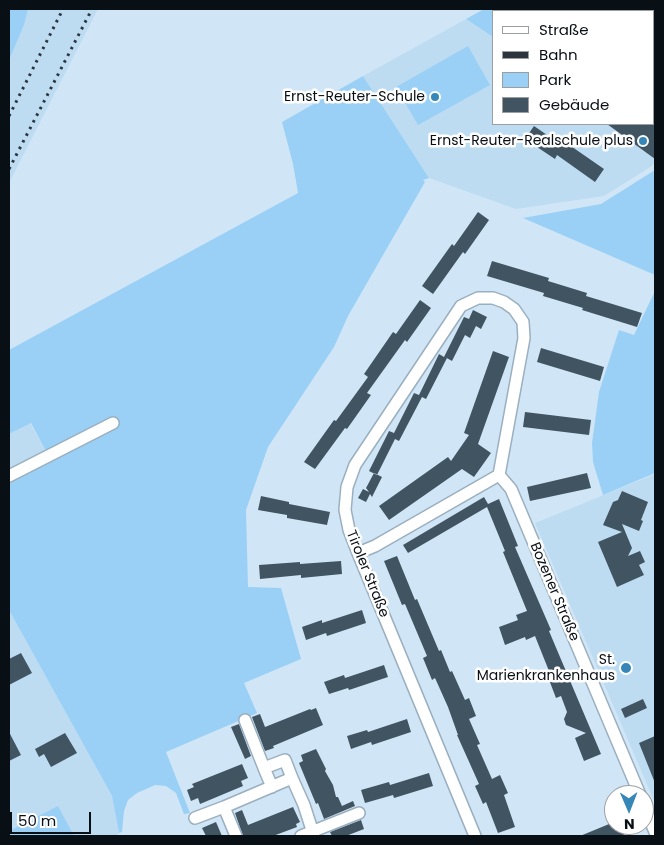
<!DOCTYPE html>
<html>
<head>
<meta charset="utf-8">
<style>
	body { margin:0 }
	#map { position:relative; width:664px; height:845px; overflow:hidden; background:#d0e6f7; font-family:Poppins,sans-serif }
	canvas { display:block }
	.frame { position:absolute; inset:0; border:10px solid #080f15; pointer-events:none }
	.legend { position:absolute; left:492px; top:10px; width:162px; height:115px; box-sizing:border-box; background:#fff; border:1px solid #9c9fa1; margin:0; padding:6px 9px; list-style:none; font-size:15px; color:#080f15 }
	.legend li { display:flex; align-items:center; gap:10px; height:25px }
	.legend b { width:25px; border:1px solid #9c9fa1 }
	.north { position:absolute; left:604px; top:785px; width:50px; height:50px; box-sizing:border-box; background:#fff; border:1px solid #9c9fa1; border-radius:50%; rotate:179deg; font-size:14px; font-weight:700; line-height:20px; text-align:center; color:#080f15 }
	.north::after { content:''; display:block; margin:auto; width:18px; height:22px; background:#3687b8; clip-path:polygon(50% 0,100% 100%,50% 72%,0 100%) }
	.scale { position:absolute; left:10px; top:812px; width:81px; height:22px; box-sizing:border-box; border:2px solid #080f15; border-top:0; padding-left:6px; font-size:15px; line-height:18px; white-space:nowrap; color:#080f15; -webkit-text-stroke:4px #fff; paint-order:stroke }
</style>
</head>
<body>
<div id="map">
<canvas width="664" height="845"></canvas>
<div class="frame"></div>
<ul class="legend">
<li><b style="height:6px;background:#fff"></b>Straße</li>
<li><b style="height:6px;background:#2c353d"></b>Bahn</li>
<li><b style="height:14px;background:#9ad0f5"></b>Park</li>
<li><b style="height:14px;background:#415462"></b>Gebäude</li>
</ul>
<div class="north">N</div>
<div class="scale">50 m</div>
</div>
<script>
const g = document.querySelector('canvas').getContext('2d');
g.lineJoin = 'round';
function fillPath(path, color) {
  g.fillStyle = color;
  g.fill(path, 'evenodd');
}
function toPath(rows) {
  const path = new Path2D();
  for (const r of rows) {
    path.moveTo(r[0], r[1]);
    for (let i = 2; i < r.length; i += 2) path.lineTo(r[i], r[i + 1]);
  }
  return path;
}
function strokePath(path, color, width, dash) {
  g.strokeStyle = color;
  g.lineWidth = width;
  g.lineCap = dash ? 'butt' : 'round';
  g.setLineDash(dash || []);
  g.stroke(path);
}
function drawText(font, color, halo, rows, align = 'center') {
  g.font = font + ' Poppins,sans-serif';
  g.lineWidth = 5;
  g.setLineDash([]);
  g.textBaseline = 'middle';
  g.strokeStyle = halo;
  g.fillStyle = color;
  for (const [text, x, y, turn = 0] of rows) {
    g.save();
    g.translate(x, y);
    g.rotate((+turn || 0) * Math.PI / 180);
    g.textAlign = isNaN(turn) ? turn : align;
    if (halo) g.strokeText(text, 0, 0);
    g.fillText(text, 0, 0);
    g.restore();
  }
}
fillPath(toPath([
	[28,9,98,9,9,183,9,57,24,25],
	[533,9,655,9,655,161,652,166,604,196,516,209,429,178,363,76,466,19,493,37,493,124,653,124,653,11,531,11],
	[30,423,50,459,9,480,9,434],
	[655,474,655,803,535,523],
	[9,610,112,796,119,833,116,836,9,836]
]), '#bedcf1');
fillPath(toPath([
	[9,9,28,9,24,25,9,60],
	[484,9,533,9,531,11,493,11,493,37,466,19],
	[468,46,490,85,418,125,396,87],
	[363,76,429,178,423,180,425,182,348,316,334,347,268,447,246,510,248,587,281,588,301,659,244,683,257,713,166,752,190,813,184,814,176,793,166,786,155,785,137,793,128,800,124,811,122,832,119,833,112,796,9,610,9,480,50,459,31,423,9,434,9,350,298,193,293,164,282,122],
	[655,170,655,275,523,218,601,204],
	[655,291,655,473,603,495,593,462,592,443,599,392,619,330,634,335],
	[58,806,74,836,9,836,9,831]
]), '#9ad0f5');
fillPath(toPath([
	[607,124,655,124,655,159],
	[534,126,563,146,565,142,604,169,595,182,557,155,555,159,525,139],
	[478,212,489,220,465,254,463,252,433,294,422,286,452,244,454,246],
	[492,261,549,278,548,281,587,293,586,296,642,313,637,327,582,310,583,308,543,296,544,293,487,276],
	[420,300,431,308,407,342,405,340,367,393,371,395,347,429,345,428,315,469,304,462,334,420,336,421,368,377,364,374,393,332,396,334],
	[473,310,487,317,481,329,476,326,470,338,465,335,452,361,445,357,447,358,426,399,422,397,399,441,395,439,377,475,369,471,389,431,394,433,414,393,419,395,439,354,444,357,464,317,469,319],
	[541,348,604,367,600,381,537,362],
	[493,351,509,357,478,444,491,453,474,477,462,469,389,520,379,506,448,457,451,461,469,435,464,433],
	[525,412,591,420,589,435,523,427],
	[374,473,382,477,372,497,370,494,366,502,358,498,363,489,369,492,366,488],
	[587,473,591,488,530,501,527,487],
	[622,491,648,502,641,520,643,521,639,531,622,524,632,548,628,556,640,551,645,562,639,565,644,575,617,587,598,542,622,532,603,525,613,502,618,500],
	[261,496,289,502,289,504,330,512,327,525,287,518,287,515,258,510],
	[484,497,488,504,499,499,518,546,515,547,551,630,549,631,601,754,584,761,575,738,586,733,566,725,564,719,567,712,561,696,556,698,548,677,551,676,535,636,526,640,525,637,505,645,499,627,518,620,516,615,527,611,503,552,505,551,487,507,408,553,403,545],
	[397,556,415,600,417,599,439,651,441,650,450,672,452,671,465,700,469,698,476,716,469,719,480,744,477,745,492,779,500,775,508,793,504,795,515,827,498,833,486,802,483,804,475,786,479,784,457,735,458,735,448,707,435,678,432,680,423,658,427,656,405,604,402,605,384,561],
	[341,561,342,574,301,578,301,575,260,579,259,565,300,562,300,564],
	[362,610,366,623,327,636,326,633,306,640,302,627,322,620,322,623],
	[21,653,32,673,9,685,9,659],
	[384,665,388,677,349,690,348,688,329,694,324,682,344,675,345,678],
	[643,699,647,708,625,718,621,709],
	[316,708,323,725,273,746,274,748,265,751,252,717,260,714,265,727,310,709,311,710],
	[407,719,411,732,372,745,371,742,351,749,347,736,367,730,368,732],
	[239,724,251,756,245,759,231,727],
	[9,732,21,755,9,761],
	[65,733,77,753,51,767,44,754,39,757,35,749],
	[655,736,655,783,639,743],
	[316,749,326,769,325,771,333,785,336,797,338,797,342,806,353,801,355,806,324,819,318,803,316,804,299,763,303,761,301,755],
	[242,764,248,778,241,781,243,786,200,804,198,798,191,801,187,790,194,787,192,784],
	[429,773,433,786,394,798,393,795,365,803,361,790,389,782,390,785],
	[293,807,300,822,296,824,297,827,273,836,243,836,235,813,242,810,248,825],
	[361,820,364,829,346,836,332,836,330,832],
	[216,822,222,836,206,836,202,828],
	[614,822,614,825,645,826,620,836,580,836]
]), '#415462');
const minor = toPath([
	[499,475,511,489,640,795],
	[9,476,113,423],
	[358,553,375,546,499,475],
	[245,720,264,768],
	[272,787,264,768,285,760,292,778],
	[644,805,655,832],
	[195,818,224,807],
	[236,836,224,807,292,778,304,805,314,836],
	[301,836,359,813],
	[475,836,358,553,349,530,345,510,347,487,355,465,461,306,478,298,493,298,504,302,514,309,523,322,524,338,499,475]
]);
strokePath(minor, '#9aafbf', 14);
strokePath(minor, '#fff', 11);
strokePath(toPath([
	[9,116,63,9],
	[9,169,92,9]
]), '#2c353d', 3, [2.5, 5]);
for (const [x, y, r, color] of [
	[435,97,5,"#3687b8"],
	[643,141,5,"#3687b8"],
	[626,668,6,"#3687b8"]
]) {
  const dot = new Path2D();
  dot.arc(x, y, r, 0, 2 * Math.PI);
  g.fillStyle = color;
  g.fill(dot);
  strokePath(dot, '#fff', 2);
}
drawText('14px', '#080f15', '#fff', [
	["Ernst-Reuter-Schule",425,97],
	["Ernst-Reuter-Realschule plus",633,141],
	["St.",615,660],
	["Marienkrankenhaus",615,676]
], 'right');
drawText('14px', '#080f15', '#fff', [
	["Tiroler Straße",367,574,68],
	["Bozener Straße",554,592,67]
]);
</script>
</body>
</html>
